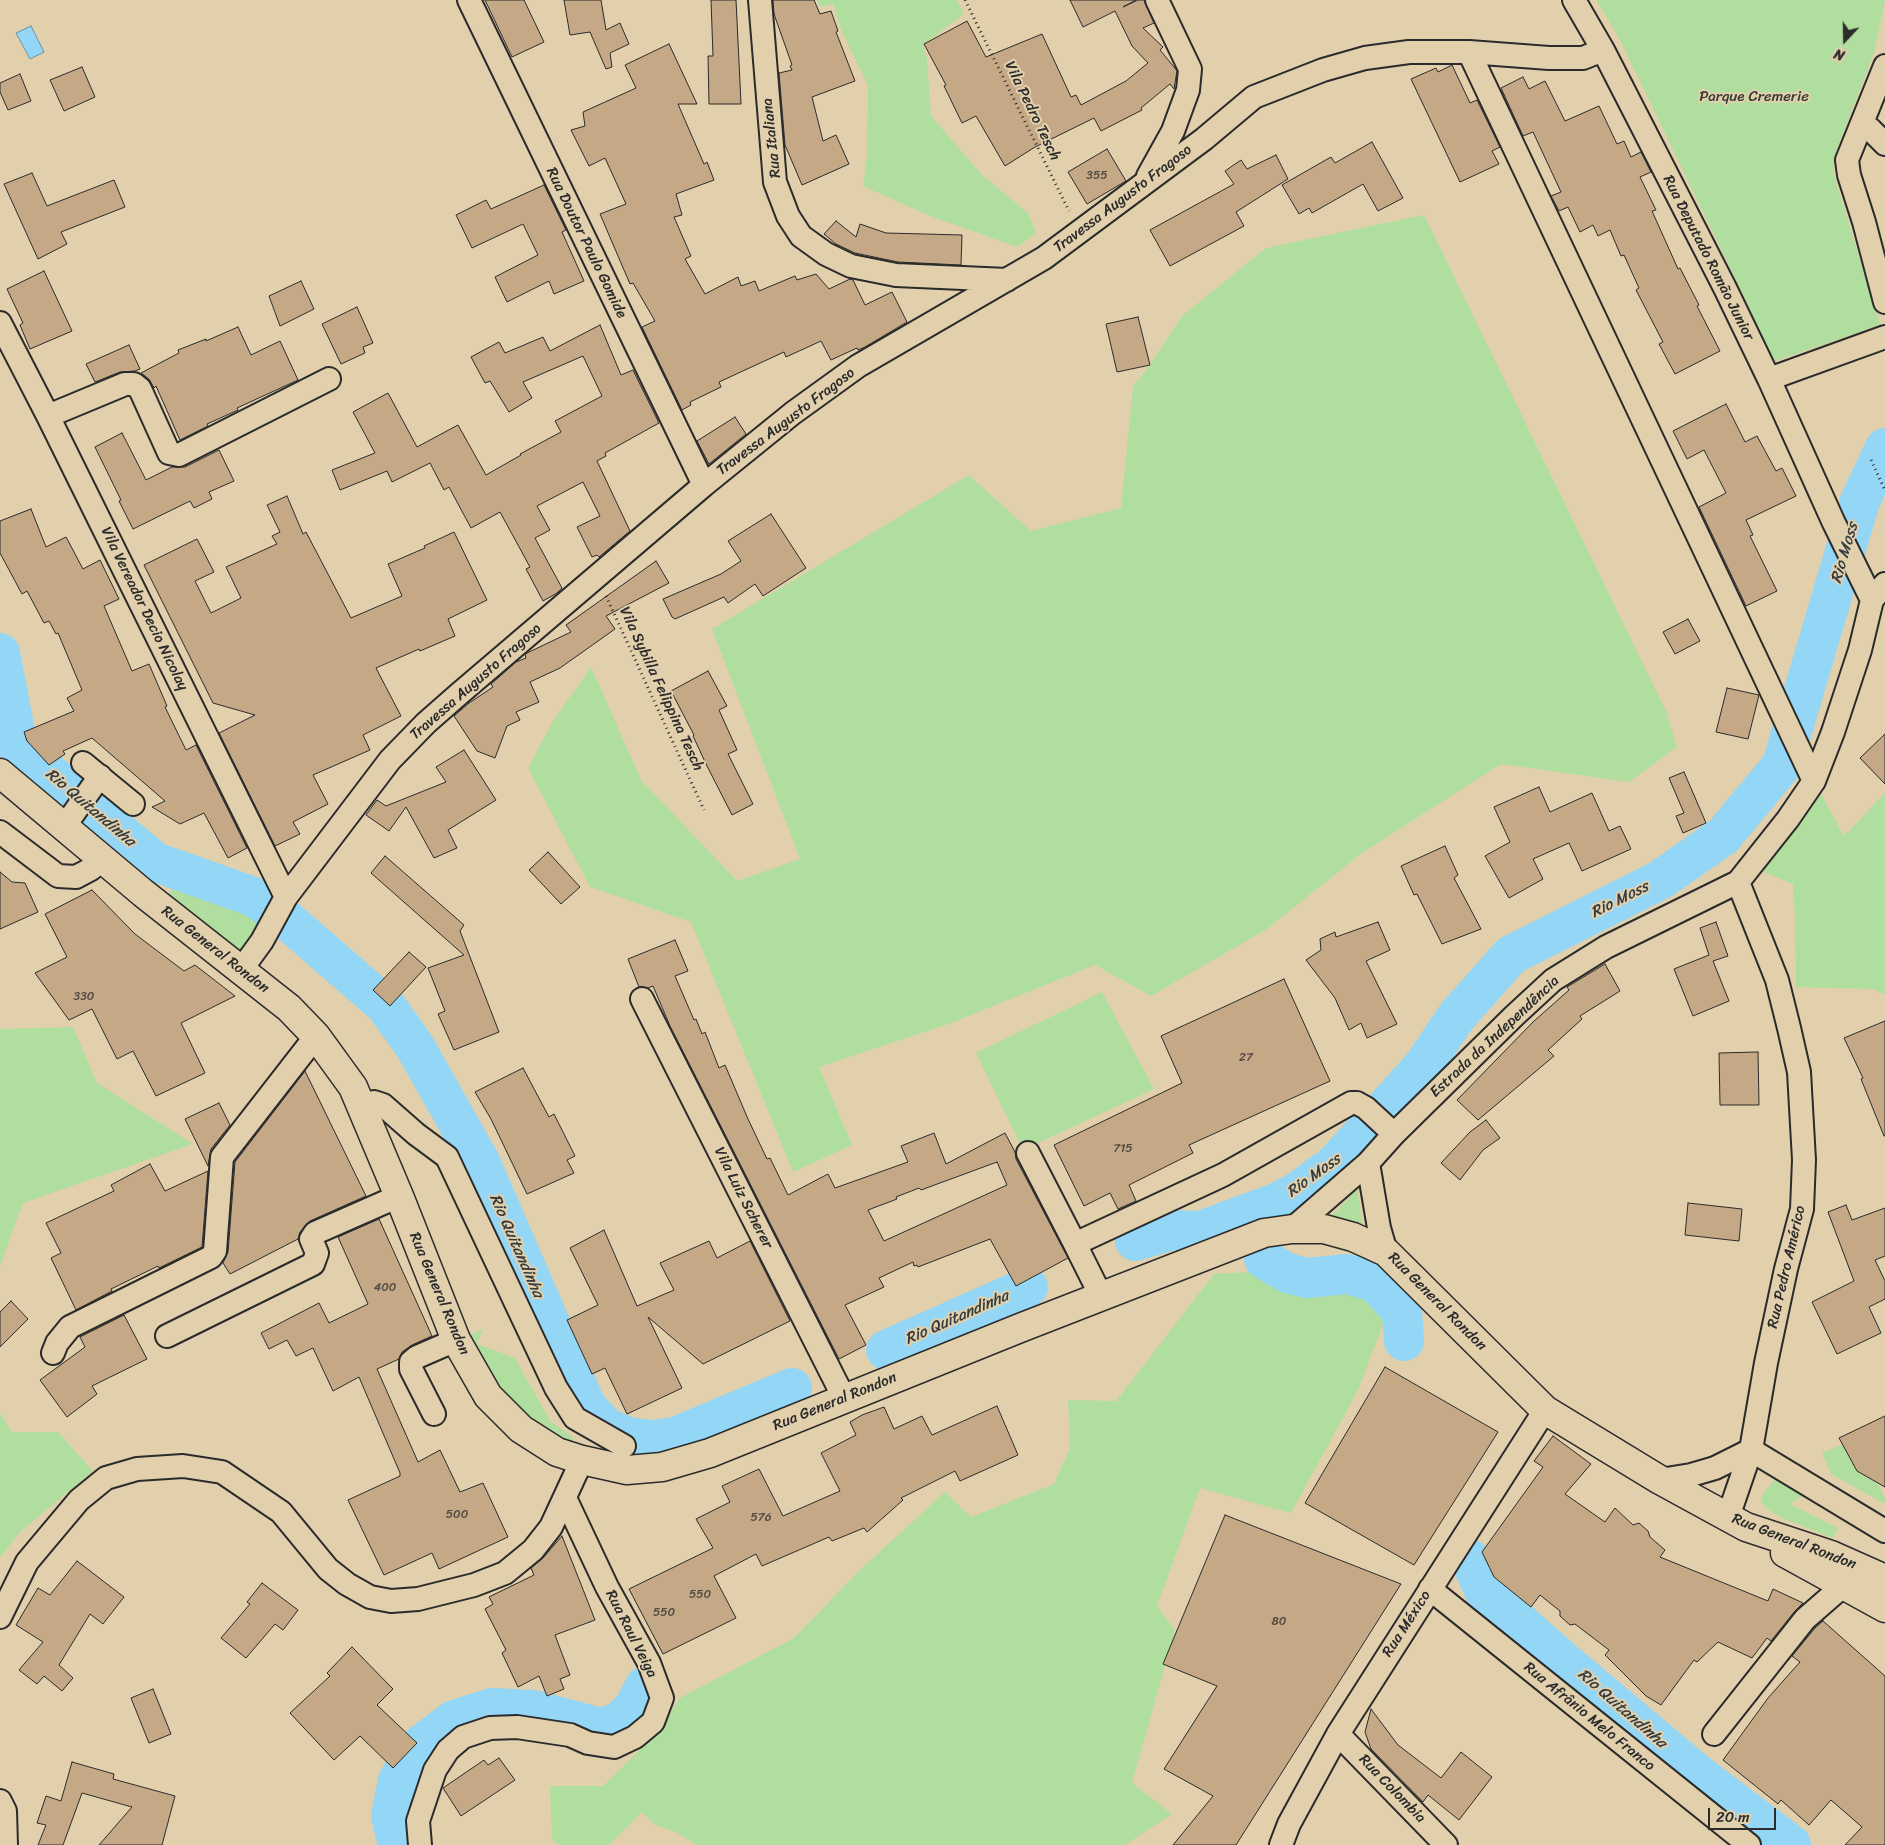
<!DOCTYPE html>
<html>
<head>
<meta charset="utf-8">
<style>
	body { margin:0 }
	#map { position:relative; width:1885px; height:1845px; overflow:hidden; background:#e2d0ad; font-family:Sriracha,sans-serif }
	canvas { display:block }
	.north { position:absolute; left:1820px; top:15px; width:50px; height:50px; -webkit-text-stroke:4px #e2d0ad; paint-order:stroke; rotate:201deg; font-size:14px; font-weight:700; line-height:20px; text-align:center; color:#2b2b2b }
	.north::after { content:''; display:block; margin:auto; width:18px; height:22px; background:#2b2b2b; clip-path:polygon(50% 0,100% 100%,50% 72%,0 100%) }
	.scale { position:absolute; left:1708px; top:1808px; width:68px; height:22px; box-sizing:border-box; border:2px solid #2b2b2b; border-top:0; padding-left:6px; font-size:15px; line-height:18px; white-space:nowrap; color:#2b2b2b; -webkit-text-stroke:4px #e2d0ad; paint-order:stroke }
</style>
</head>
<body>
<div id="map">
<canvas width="1885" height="1845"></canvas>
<div class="north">N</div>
<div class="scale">20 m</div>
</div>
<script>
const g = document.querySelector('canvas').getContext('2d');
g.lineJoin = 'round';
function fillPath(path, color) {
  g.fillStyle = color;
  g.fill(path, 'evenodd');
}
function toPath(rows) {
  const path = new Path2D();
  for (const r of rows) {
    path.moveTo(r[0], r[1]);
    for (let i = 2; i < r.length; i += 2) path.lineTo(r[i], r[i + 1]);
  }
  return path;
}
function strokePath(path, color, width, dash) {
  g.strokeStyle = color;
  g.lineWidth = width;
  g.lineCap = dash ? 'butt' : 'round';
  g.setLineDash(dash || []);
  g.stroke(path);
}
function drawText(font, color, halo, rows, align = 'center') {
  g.font = font + ' Sriracha,sans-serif';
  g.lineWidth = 4;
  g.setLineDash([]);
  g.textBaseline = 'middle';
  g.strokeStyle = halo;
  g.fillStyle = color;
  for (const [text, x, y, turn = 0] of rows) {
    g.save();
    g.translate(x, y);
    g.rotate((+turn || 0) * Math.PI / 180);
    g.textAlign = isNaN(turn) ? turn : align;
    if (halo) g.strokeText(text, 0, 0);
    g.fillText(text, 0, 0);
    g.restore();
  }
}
fillPath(toPath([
	[817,0,957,0,964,14,923,45,927,59,931,116,981,174,1028,213,1036,233,1017,247,930,216,863,186,867,155,868,85,842,32,833,4,820,7],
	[1596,0,1885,0,1874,53,1835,154,1834,175,1880,325,1775,361,1619,38],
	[1424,215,1666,711,1677,747,1629,782,1501,764,1362,853,1267,929,1151,996,1095,965,946,1025,819,1067,852,1145,793,1172,691,922,590,887,528,768,553,721,591,667,641,780,737,881,800,859,712,629,969,475,1031,531,1121,508,1133,386,1150,365,1182,316,1266,248],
	[1816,785,1844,836,1885,793,1885,995,1873,989,1796,987,1795,917,1793,884,1756,869],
	[174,886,241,907,261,921,240,956,167,899],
	[1102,992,1154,1089,1023,1150,976,1053],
	[73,1027,97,1083,193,1144,23,1203,0,1266,0,1029],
	[1357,1189,1363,1224,1331,1217],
	[1304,1269,1389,1309,1358,1390,1291,1513,1200,1488,1157,1606,1175,1630,1132,1783,1172,1814,1125,1845,696,1845,676,1832,655,1825,642,1812,609,1845,559,1845,552,1840,550,1786,603,1786,657,1733,680,1698,794,1638,861,1569,945,1492,971,1517,1054,1484,1070,1448,1068,1400,1116,1401,1214,1274],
	[483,1329,477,1344,515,1358,551,1422,574,1438,570,1443,543,1430,495,1389,471,1346,470,1335],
	[0,1413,12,1432,58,1432,93,1471,20,1532,0,1558],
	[1843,1444,1857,1471,1878,1484,1885,1498,1885,1504,1831,1474,1822,1453],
	[1775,1479,1800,1487,1802,1496,1790,1504,1838,1528,1833,1538,1782,1518,1767,1509,1761,1502,1763,1494]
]), '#b0de9e');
const water = toPath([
	[31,26,44,52,30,59,16,33,31,26]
]);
fillPath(water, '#93d6f5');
strokePath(water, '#6992a4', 1);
strokePath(toPath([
	[0,653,18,747,155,862,254,897,288,921,385,1005,414,1045,480,1162,586,1406,605,1427,628,1437,652,1440,675,1437,792,1388],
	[1135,1241,1172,1230,1200,1231,1276,1203,1299,1191,1335,1164,1424,1065,1456,1017,1511,955,1660,880,1723,836,1782,765,1860,501,1885,448],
	[1264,1259,1287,1273,1307,1278,1347,1274,1375,1282,1402,1311,1404,1341],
	[886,1350,1028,1287],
	[1470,1559,1485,1592,1562,1660,1700,1776,1791,1845],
	[398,1845,391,1816,398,1780,420,1746,454,1720,492,1708,534,1710,601,1728,620,1722,634,1707,645,1686]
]), '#93d6f5', 40);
const building = toPath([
	[485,0,524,0,544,42,512,57,485,0],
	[564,0,601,0,606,30,620,23,629,44,610,53,612,67,606,69,590,32,570,35,564,0],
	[711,0,736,0,741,104,709,104,708,56,713,56,711,0],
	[773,0,814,0,820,14,831,11,838,31,836,32,855,81,812,97,823,141,836,135,849,164,802,185,785,145,779,73,792,70,790,66,792,65,774,14,773,0],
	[1070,0,1136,0,1123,7,1138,0,1144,0,1154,23,1143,28,1163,47,1160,50,1174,67,1177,71,1174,89,1170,84,1141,108,1142,110,1101,131,1094,118,1035,147,1005,166,976,116,962,123,944,86,946,85,924,44,967,21,986,57,1042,34,1071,97,1076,95,1081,105,1126,81,1148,63,1132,46,1115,11,1083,27,1070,0],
	[669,44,697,104,678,104,704,164,707,162,714,180,676,194,682,215,674,217,691,256,685,259,705,294,738,277,741,286,755,281,759,291,795,276,797,280,816,274,829,289,850,279,853,280,865,305,892,292,907,322,865,347,858,350,857,348,831,360,821,341,786,357,784,352,719,382,721,387,690,402,691,405,682,410,642,327,655,321,633,283,630,284,600,214,626,204,605,158,589,166,571,130,585,126,583,112,636,88,625,65,669,44],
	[1452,65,1470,103,1477,100,1500,147,1492,151,1499,164,1460,182,1411,79,1436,68,1438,72,1452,65],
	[82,67,95,97,64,111,50,80,82,67],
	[20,74,31,101,8,110,0,92,0,83,20,74],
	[1523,77,1529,89,1545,81,1565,121,1599,106,1617,144,1624,141,1631,157,1641,152,1651,172,1640,177,1656,210,1652,211,1678,269,1680,268,1699,305,1697,306,1720,351,1675,374,1659,344,1663,342,1636,290,1639,288,1624,255,1621,256,1610,230,1598,236,1593,225,1580,232,1568,207,1559,211,1551,196,1561,192,1533,132,1523,136,1501,88,1523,77],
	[1372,142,1403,198,1378,211,1363,184,1312,213,1309,208,1299,214,1282,185,1331,157,1335,163,1372,142],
	[1107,149,1126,181,1087,204,1068,172,1107,149],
	[1276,155,1288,179,1236,212,1244,226,1170,266,1150,230,1234,184,1225,171,1241,160,1247,169,1276,155],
	[32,173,47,206,114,180,125,207,61,232,67,244,38,259,4,184,32,173],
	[544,185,566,230,562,232,584,281,554,294,549,281,507,302,495,277,538,255,523,224,472,248,456,215,486,200,491,209,544,185],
	[836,221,856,237,860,224,886,233,962,235,961,265,898,262,855,253,836,244,824,234,836,221],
	[44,271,72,331,30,349,20,325,23,323,7,289,44,271],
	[301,281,314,309,280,326,269,296,301,281],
	[357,307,373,343,363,347,365,353,341,364,322,324,357,307],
	[1138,317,1150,365,1117,372,1106,324,1138,317],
	[600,325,621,375,633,370,659,423,605,453,606,456,597,461,630,531,599,557,597,555,592,557,577,527,600,516,583,482,537,506,550,530,535,538,562,588,557,593,543,601,526,569,530,567,500,512,471,528,449,487,444,490,430,463,392,482,387,471,340,490,332,470,375,453,353,412,388,393,417,447,458,425,486,475,521,455,520,454,561,432,555,421,602,396,583,356,523,382,532,398,509,412,490,381,485,383,471,357,499,342,505,353,543,337,550,351,600,325],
	[238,327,251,355,280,341,298,380,237,408,238,410,207,424,208,426,180,440,156,386,154,388,149,379,141,373,179,353,178,350,206,339,206,341,238,327],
	[129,345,140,369,135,371,120,372,95,382,86,364,129,345],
	[1726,404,1745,442,1757,436,1776,471,1782,468,1796,496,1746,520,1753,535,1750,536,1777,591,1746,606,1699,507,1726,493,1704,450,1687,459,1673,431,1726,404],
	[735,417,746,434,709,464,697,441,735,417],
	[122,433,146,480,172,467,185,467,219,450,234,481,209,492,212,499,194,508,190,501,133,529,119,501,121,500,95,447,122,433],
	[287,496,303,534,306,532,351,618,402,596,388,564,425,548,424,546,454,532,487,600,448,619,455,636,420,651,419,649,376,668,401,716,363,735,370,750,313,775,328,804,293,822,300,834,275,846,219,733,255,715,213,703,144,565,197,539,214,572,195,581,211,613,241,598,226,567,277,544,272,536,280,532,267,505,287,496],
	[31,509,46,547,66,537,83,569,100,560,119,599,104,606,132,671,149,664,167,706,165,707,186,750,196,745,247,848,228,858,204,813,180,824,152,807,165,801,92,738,63,751,65,754,49,765,27,741,24,732,74,711,67,698,82,690,58,633,56,634,49,621,44,623,27,591,22,594,0,553,0,521,31,509],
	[771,514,806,568,763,596,755,584,728,603,724,597,675,619,672,617,663,599,721,574,741,561,728,541,771,514],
	[656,561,669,583,606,616,615,629,560,668,530,682,539,702,516,712,520,720,507,726,495,758,477,751,454,716,469,703,493,687,491,684,516,662,526,658,525,655,527,653,571,632,566,625,656,561],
	[1688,619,1700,641,1675,654,1663,632,1688,619],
	[708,671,727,706,719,710,737,750,728,754,753,804,732,815,706,764,693,736,694,735,671,691,708,671],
	[1727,688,1759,695,1748,739,1716,732,1727,688],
	[1885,734,1885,784,1860,758,1885,734],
	[464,750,496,800,448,830,457,848,434,858,406,807,389,831,366,815,377,800,386,806,446,782,436,767,464,750],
	[1684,772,1706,823,1683,833,1676,816,1684,813,1669,778,1684,772],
	[1539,787,1550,812,1592,793,1609,831,1620,826,1631,849,1582,871,1569,843,1533,859,1543,879,1509,898,1485,856,1510,842,1494,807,1539,787],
	[1445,846,1458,875,1454,878,1481,929,1442,944,1417,894,1414,895,1401,866,1445,846],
	[548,852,580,887,561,904,529,870,548,852],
	[385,856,464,925,460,931,499,1032,454,1050,438,1014,445,1011,428,968,464,955,371,873,385,856],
	[0,872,12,882,25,883,38,912,0,929,0,872],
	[92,890,135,934,184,971,195,965,235,996,181,1023,205,1073,156,1096,133,1051,117,1059,92,1009,69,1020,35,973,67,957,45,914,92,890],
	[1378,922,1390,950,1366,961,1397,1024,1367,1038,1361,1023,1349,1030,1335,998,1306,960,1321,950,1320,939,1335,932,1336,937,1378,922],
	[1716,922,1728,956,1713,961,1729,1001,1693,1016,1674,969,1709,955,1700,928,1716,922],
	[675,940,688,971,675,976,694,1020,696,1019,702,1034,705,1032,719,1068,725,1065,748,1119,767,1159,770,1158,788,1195,828,1174,835,1188,908,1162,901,1146,934,1133,946,1164,1005,1133,1015,1152,1016,1159,1068,1258,1016,1286,990,1239,918,1267,917,1265,914,1266,913,1262,879,1278,884,1287,845,1305,866,1345,839,1359,670,1026,653,986,648,988,639,987,628,959,675,940],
	[997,1162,1007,1185,884,1241,868,1210,897,1199,896,1197,919,1188,921,1190,997,1162],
	[409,952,426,967,390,1006,373,990,409,952],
	[1605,964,1620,991,1580,1016,1582,1019,1548,1050,1554,1056,1478,1120,1457,1100,1533,1022,1569,990,1567,987,1605,964],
	[1284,979,1330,1081,1189,1145,1193,1153,1129,1185,1136,1201,1118,1209,1110,1193,1084,1206,1054,1145,1182,1083,1161,1036,1284,979],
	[1885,1021,1885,1136,1884,1136,1861,1079,1863,1078,1844,1038,1885,1021],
	[1758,1052,1759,1105,1720,1105,1719,1053,1758,1052],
	[523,1068,549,1117,554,1114,575,1156,567,1160,574,1173,527,1194,491,1119,475,1092,523,1068],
	[305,1071,366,1196,310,1221,300,1232,298,1239,230,1274,223,1263,228,1252,235,1162,305,1071],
	[219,1103,230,1125,211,1149,208,1166,185,1119,219,1103],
	[1486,1120,1500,1138,1483,1150,1460,1180,1441,1163,1470,1132,1486,1120],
	[150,1164,165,1191,208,1171,202,1247,159,1268,158,1266,111,1289,112,1291,76,1310,51,1258,61,1253,46,1223,114,1191,111,1185,150,1164],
	[1688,1203,1742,1209,1739,1241,1685,1235,1688,1203],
	[1846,1205,1852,1220,1885,1208,1885,1256,1875,1260,1885,1281,1885,1299,1869,1307,1881,1333,1837,1354,1812,1302,1854,1281,1828,1212,1846,1205],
	[379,1219,432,1336,412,1345,402,1352,399,1359,377,1369,418,1462,440,1450,460,1492,483,1483,508,1537,439,1569,432,1553,384,1575,348,1500,400,1476,400,1473,359,1377,333,1391,313,1348,296,1356,287,1340,269,1349,261,1333,319,1303,329,1323,368,1304,338,1237,379,1219],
	[604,1230,637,1306,674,1290,660,1263,709,1241,717,1258,750,1241,790,1321,703,1364,648,1317,682,1388,627,1414,605,1368,592,1374,567,1320,598,1305,570,1248,604,1230],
	[11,1301,28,1319,0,1347,0,1312,11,1301],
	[124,1315,147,1359,92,1386,97,1394,67,1417,40,1380,85,1347,80,1337,124,1315],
	[1385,1367,1498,1432,1414,1565,1305,1503,1385,1367],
	[997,1406,1018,1455,960,1481,955,1471,901,1498,903,1500,867,1532,864,1528,832,1541,829,1537,762,1566,756,1554,714,1576,736,1618,663,1654,629,1589,713,1548,696,1519,730,1502,722,1486,759,1469,783,1516,840,1491,821,1453,856,1435,850,1422,862,1415,884,1407,894,1429,922,1416,932,1435,997,1406],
	[1885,1416,1885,1487,1857,1471,1839,1438,1885,1416],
	[1553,1436,1591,1464,1565,1494,1605,1522,1615,1508,1633,1525,1639,1523,1648,1531,1650,1537,1665,1550,1660,1557,1768,1601,1773,1589,1803,1603,1795,1611,1771,1641,1767,1638,1752,1658,1718,1642,1697,1662,1694,1660,1661,1705,1646,1696,1605,1655,1609,1650,1575,1624,1570,1625,1560,1616,1560,1611,1540,1595,1531,1607,1494,1577,1482,1552,1543,1467,1534,1461,1553,1436],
	[1225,1515,1401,1584,1236,1845,1173,1845,1213,1796,1164,1769,1217,1686,1163,1664,1225,1515],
	[562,1536,595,1620,555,1635,570,1675,560,1679,564,1689,547,1696,539,1676,518,1687,502,1653,506,1650,485,1609,493,1604,489,1597,534,1575,531,1568,543,1558,562,1536],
	[77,1561,124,1597,103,1624,90,1614,59,1665,73,1678,62,1691,44,1676,37,1684,19,1670,43,1642,16,1625,38,1588,50,1595,77,1561],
	[262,1583,298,1610,283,1630,275,1624,246,1658,221,1638,250,1604,247,1602,262,1583],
	[1823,1621,1885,1676,1885,1845,1845,1845,1862,1827,1831,1800,1809,1825,1781,1800,1778,1804,1723,1760,1768,1698,1800,1662,1792,1656,1815,1628,1823,1621],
	[352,1647,393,1689,377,1705,417,1743,393,1768,360,1736,334,1760,290,1713,330,1676,327,1673,352,1647],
	[153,1689,171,1734,149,1743,131,1698,153,1689],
	[1371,1709,1398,1745,1441,1778,1461,1752,1492,1777,1459,1820,1428,1795,1423,1802,1371,1749,1365,1732,1371,1709],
	[499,1758,515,1780,461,1816,443,1788,484,1760,488,1765,499,1758],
	[72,1762,114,1774,113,1779,175,1796,162,1845,99,1845,132,1807,82,1793,63,1845,38,1845,46,1825,37,1823,46,1796,61,1801,72,1762]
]);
fillPath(building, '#c5a987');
strokePath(building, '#2b2b2b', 1);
const minor = toPath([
	[469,0,704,485],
	[760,0,775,182,788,216,801,236,826,254,851,266,896,275,1007,280],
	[1574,0,1603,50,1725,288,1769,379,1833,521,1872,600],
	[1469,52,1814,781],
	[1885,66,1847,160,1849,175,1864,222,1885,302],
	[1861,126,1870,129,1885,144],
	[1148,176,1173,131,1188,90,1190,69,1157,0],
	[0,323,48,416,286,897],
	[1769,379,1885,337],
	[48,416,125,384,134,384,140,389,169,453,179,455,329,379],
	[83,763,133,804],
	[64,827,100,776],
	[0,832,58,876,76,877,91,869,102,859],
	[241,970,262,941,286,897,390,760,426,723,459,694,704,485,793,413,858,366,1044,258,1204,139,1254,97,1323,70,1365,58,1409,52,1469,52,1549,58,1583,58,1603,50],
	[642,999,844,1398],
	[361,1106,374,1102,383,1105,416,1134,447,1157,556,1388,575,1418,624,1446],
	[1028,1153,1076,1246],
	[1368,1163,1379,1228,1386,1252],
	[1292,1229,1368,1163,1394,1134,1514,1016,1553,980,1606,947,1738,882,1788,819,1814,781,1833,732,1860,650,1872,600,1885,584],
	[1101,1296,1076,1246,1079,1242,1223,1175,1351,1103,1357,1103,1366,1108,1394,1134],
	[167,1336,313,1264,317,1253,311,1239,315,1233,399,1196],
	[53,1353,57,1343,70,1327,211,1257,215,1251,222,1157,316,1036],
	[434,1414,411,1369,411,1362,417,1357,456,1340],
	[1751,1450,1885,1531],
	[1660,1480,1691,1475,1715,1468,1751,1450],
	[1728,1517,1751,1450,1766,1363,1786,1269,1802,1209,1804,1160,1799,1072,1789,1028,1777,980,1738,882],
	[1430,1589,1749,1845],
	[0,1617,27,1562,79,1500,106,1478,137,1469,183,1466,222,1472,281,1512,328,1569,347,1584,370,1597,391,1601,418,1599,474,1585,505,1573,533,1550,551,1527,582,1460],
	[1338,1734,1446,1845],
	[1714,1734,1805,1619,1844,1585],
	[0,1801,5,1811,6,1845],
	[420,1845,418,1821,435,1770,448,1750,463,1737,490,1728,517,1727,570,1735,588,1743,614,1747,635,1737,653,1722,662,1698,649,1663,607,1587,565,1498],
	[1281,1845,1289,1824,1338,1734,1545,1410]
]);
const major = toPath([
	[0,773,143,893,289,1008,316,1036,353,1087,399,1196,456,1340,488,1396,521,1429,557,1452,582,1460,627,1470,662,1467,710,1453,1020,1328,1264,1233,1292,1229,1324,1229,1353,1237,1386,1252,1545,1410,1660,1480,1746,1527,1831,1555,1885,1579],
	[1785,1553,1885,1608]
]);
strokePath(minor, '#2b2b2b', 26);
strokePath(major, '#2b2b2b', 31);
strokePath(toPath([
	[965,0,1069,211],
	[1871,460,1885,490],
	[606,596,704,810]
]), '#2b2b2b', 3, [1, 4]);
strokePath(minor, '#e2d0ad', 22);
strokePath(major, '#e2d0ad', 28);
drawText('12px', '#524a42', null, [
	["355",1097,176],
	["330",84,997],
	["27",1246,1058],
	["715",1123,1149],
	["400",385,1288],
	["500",457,1515],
	["576",761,1518],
	["550",700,1595],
	["550",664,1613],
	["80",1279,1622]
]);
drawText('15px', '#383d36', '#e2d0ad', [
	["Parque Cremerie",1754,97]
]);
drawText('15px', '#2b2b2b', '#e2d0ad', [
	["Vila Pedro Tesch",1032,111,64],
	["Rua Italiana",772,138,-96],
	["Travessa Augusto Fragoso",1123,199,-37],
	["Rua Doutor Paulo Gomide",586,243,64],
	["Rua Deputado Romão Junior",1708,258,63],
	["Travessa Augusto Fragoso",786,422,-37],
	["Vila Vereador Decio Nicolay",144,609,64],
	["Travessa Augusto Fragoso",476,682,-41],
	["Vila Sybilla Felippina Tesch",661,689,65],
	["Rua General Rondon",215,950,38],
	["Estrada da Independência",1495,1037,-43],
	["Vila Luiz Scherer",743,1198,63],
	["Rua Pedro Américo",1787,1267,-77],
	["Rua General Rondon",439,1294,67],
	["Rua General Rondon",1437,1302,45],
	["Rua General Rondon",835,1402,-22],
	["Rua General Rondon",1794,1542,21],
	["Rua México",1407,1624,-57],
	["Rua Raul Veiga",631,1634,63],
	["Rua Afrânio Melo Franco",1589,1717,39],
	["Rua Colombia",1392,1789,46]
]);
drawText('italic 16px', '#353c3f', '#e2d0ad', [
	["Rio Moss",1845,553,-74],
	["Rio Quitandinha",90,808,40],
	["Rio Moss",1620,900,-27],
	["Rio Moss",1314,1176,-36],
	["Rio Quitandinha",516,1246,66],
	["Rio Quitandinha",957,1318,-24],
	["Rio Quitandinha",1622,1709,41]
]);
</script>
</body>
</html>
